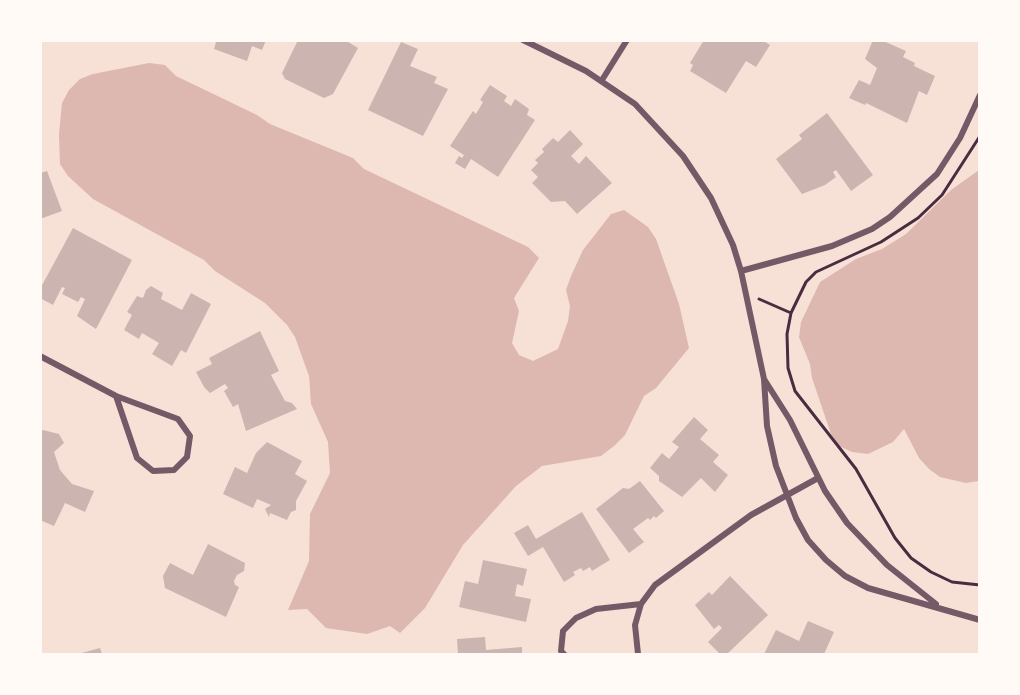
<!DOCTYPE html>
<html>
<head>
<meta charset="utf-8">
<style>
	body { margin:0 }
	#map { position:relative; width:1020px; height:695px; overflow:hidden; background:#f7e1d7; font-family:"Alegreya Sans",sans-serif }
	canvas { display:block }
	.frame { position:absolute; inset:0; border:42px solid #fffaf5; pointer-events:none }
</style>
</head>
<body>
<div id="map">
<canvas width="1020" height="695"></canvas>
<div class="frame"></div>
</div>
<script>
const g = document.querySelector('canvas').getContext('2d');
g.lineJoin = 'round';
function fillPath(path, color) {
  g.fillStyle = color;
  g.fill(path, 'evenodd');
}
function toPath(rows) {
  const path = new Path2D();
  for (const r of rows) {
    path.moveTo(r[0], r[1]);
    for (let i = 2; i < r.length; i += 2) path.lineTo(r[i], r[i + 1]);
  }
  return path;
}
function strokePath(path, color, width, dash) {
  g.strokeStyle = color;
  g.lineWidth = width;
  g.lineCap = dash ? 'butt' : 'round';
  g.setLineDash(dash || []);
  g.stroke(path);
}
fillPath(toPath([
	[149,63,165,65,176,76,257,115,270,124,353,158,364,169,528,247,539,258,514,298,519,311,512,343,519,355,533,361,558,349,568,321,570,306,566,290,571,276,583,250,611,214,624,210,648,227,656,239,679,304,689,348,656,388,644,396,625,435,614,446,601,456,542,466,516,486,463,545,425,608,400,633,390,626,367,634,326,628,307,609,288,610,309,561,310,514,330,473,328,442,311,404,309,376,295,337,287,325,265,303,215,271,204,260,93,199,68,176,60,164,59,134,62,103,69,90,80,79,93,74],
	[979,170,979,481,966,483,940,477,929,469,919,458,904,429,893,442,868,454,852,452,839,446,831,434,812,378,810,364,799,337,801,322,820,282,856,259,882,249,906,234,951,190]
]), '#dcb8b0');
fillPath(toPath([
	[266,40,262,50,252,46,247,61,214,49,216,42,212,41],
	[298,40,345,40,358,48,333,94,324,98,285,79,282,73],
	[704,40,762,40,770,45,756,67,746,61,726,93,690,71,693,65,690,63],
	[873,40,881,40,906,51,903,57,915,63,914,66,935,76,927,95,919,91,907,123,866,103,865,105,849,98,859,80,870,85,877,68,865,59],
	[401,42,418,49,410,66,437,77,434,83,448,89,423,136,368,110],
	[490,85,507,96,504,101,511,106,515,99,529,109,527,115,535,120,498,177,471,159,465,169,455,163,459,156,462,158,464,155,450,146,473,111,476,114,483,102,480,100],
	[827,113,873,175,851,191,836,170,833,172,836,177,825,185,802,194,776,159,802,139,799,135],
	[570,130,583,144,571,156,579,164,586,156,612,183,577,214,565,201,551,202,532,183,538,177,531,170,538,163,535,160,544,152,542,149,553,138,558,142],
	[47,171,62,211,40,219,40,173],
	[73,228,132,260,96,329,77,316,85,299,81,297,78,302,62,294,65,288,62,287,53,305,40,298,40,289],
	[151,286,163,293,161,299,182,310,191,293,211,304,186,353,181,350,172,366,152,354,159,343,142,333,139,339,124,330,132,315,127,312,137,296,143,298,146,290],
	[260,331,279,371,271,375,285,401,292,403,297,409,246,431,238,404,233,407,224,391,228,388,225,384,210,393,204,387,196,372,212,364,209,358],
	[694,417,708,430,700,439,719,455,713,462,728,475,715,492,701,478,682,497,659,481,659,476,650,468,662,453,669,459,679,447,672,442],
	[43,430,59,434,64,443,54,452,60,470,72,484,94,491,85,512,65,503,54,526,40,520,40,432],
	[267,442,302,461,295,474,307,481,296,501,296,510,291,512,287,520,270,513,269,517,265,509,271,505,257,499,253,508,223,494,235,467,247,473,256,453],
	[640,481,664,511,656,518,654,516,650,520,648,518,633,529,644,542,629,553,596,509,623,488,629,489],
	[582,512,610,560,592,571,590,567,583,571,581,568,573,572,575,575,564,582,543,547,528,556,514,533,528,525,536,539],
	[208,544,245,563,244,571,237,575,234,581,235,585,239,587,226,617,165,588,163,576,170,563,193,575],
	[483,560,527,569,523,586,517,584,515,596,531,599,526,622,459,607,465,581,478,584],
	[730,576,768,615,727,654,720,654,708,642,722,628,719,625,714,629,695,605,709,592,712,595],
	[808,621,834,632,824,654,764,654,776,630,799,641],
	[485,637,486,650,522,647,522,654,458,654,457,639],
	[100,648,102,654,78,654]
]), '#ccb4b1');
strokePath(toPath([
	[980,136,942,195,918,218,881,242,816,272,806,282,791,313,787,334,788,368,795,391,856,469,895,538,911,558,931,572,952,582,980,585],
	[759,299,791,313]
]), '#4a2c40', 3);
strokePath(toPath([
	[523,40,586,71,635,104,683,156,711,198,733,245,741,271,764,379,767,426,776,466,796,518,808,540,826,560,845,576,868,588,980,620],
	[602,80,627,40],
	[741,271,832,246,872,229,890,217,937,174,960,138,980,95],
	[40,356,116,396],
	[764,379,790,420,825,491,847,523,887,565,936,604],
	[116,396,178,419,190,436,187,457,174,470,153,471,137,458,116,396],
	[564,654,561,651,563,631,576,618,596,609,641,604],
	[638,654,635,625,641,604,655,585,751,515,818,478]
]), '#755966', 6);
</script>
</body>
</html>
